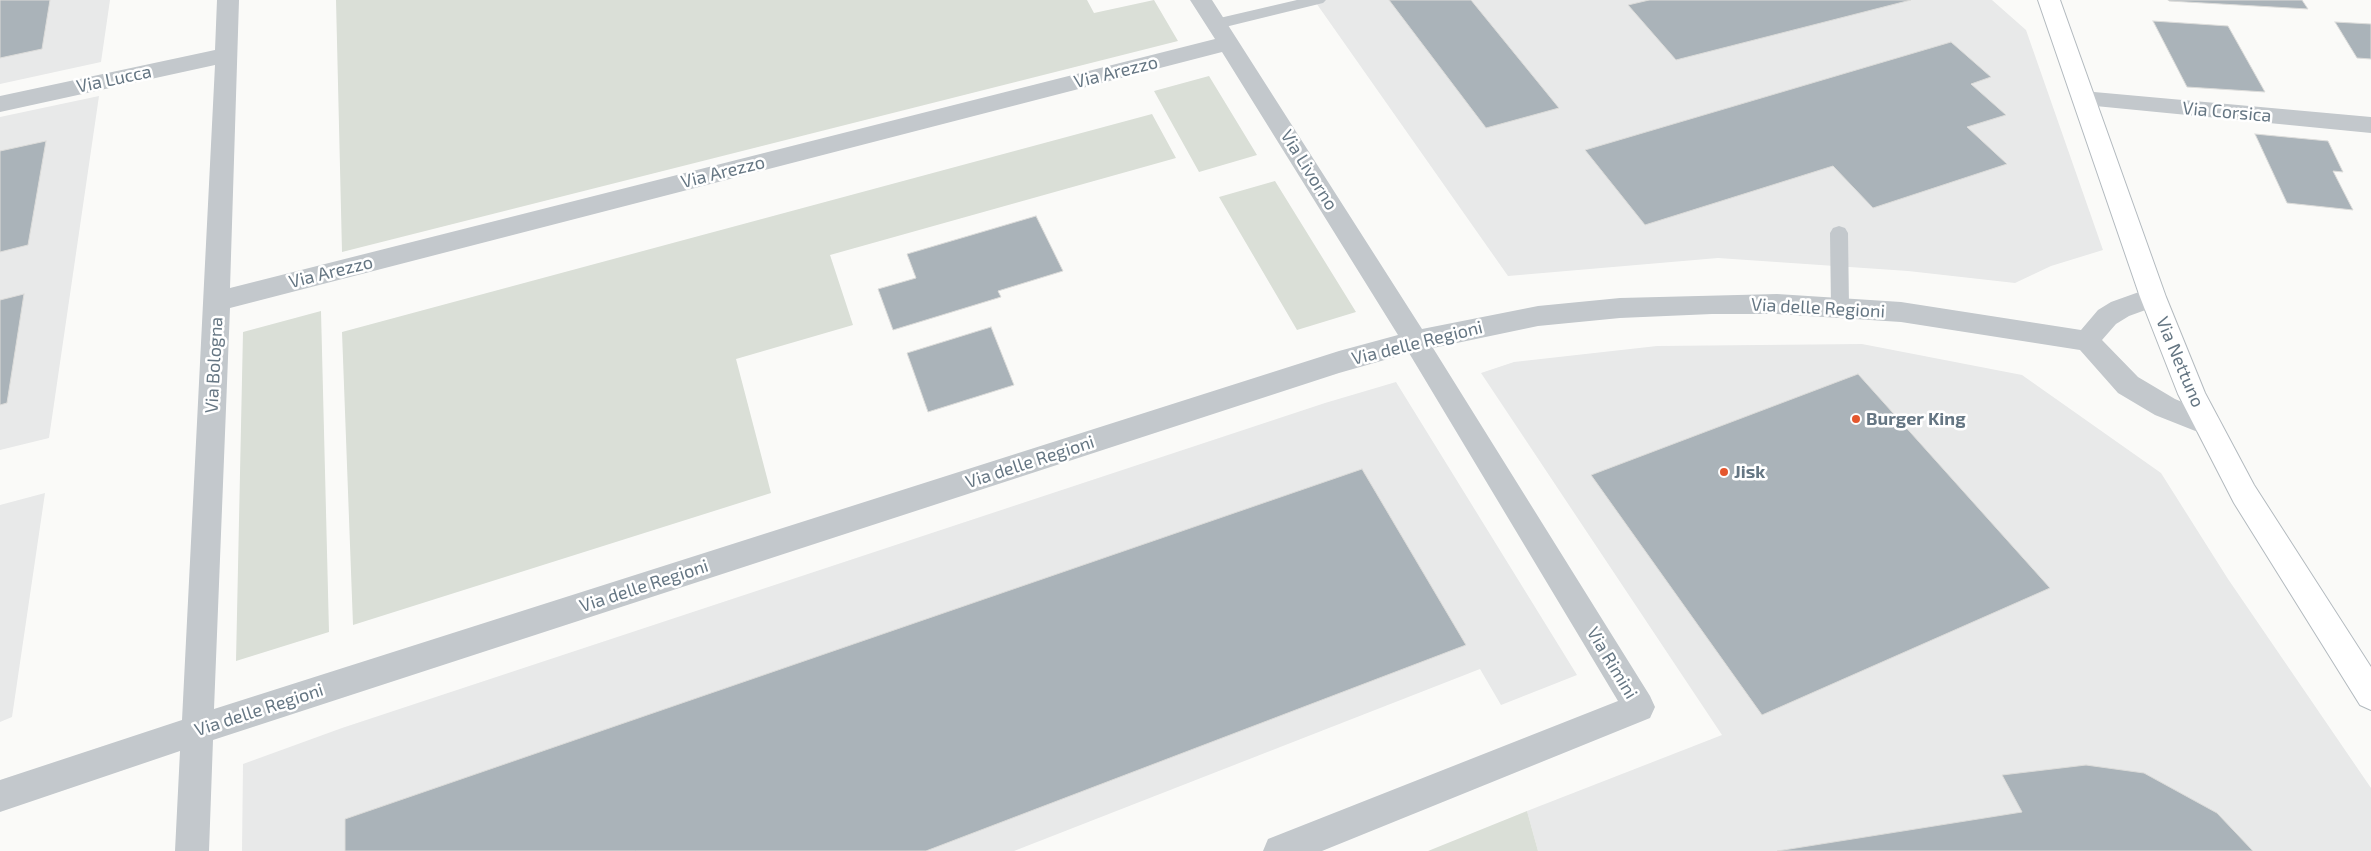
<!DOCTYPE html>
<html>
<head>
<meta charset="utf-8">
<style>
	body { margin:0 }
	canvas { display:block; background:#fafaf8 }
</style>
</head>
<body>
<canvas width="2371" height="851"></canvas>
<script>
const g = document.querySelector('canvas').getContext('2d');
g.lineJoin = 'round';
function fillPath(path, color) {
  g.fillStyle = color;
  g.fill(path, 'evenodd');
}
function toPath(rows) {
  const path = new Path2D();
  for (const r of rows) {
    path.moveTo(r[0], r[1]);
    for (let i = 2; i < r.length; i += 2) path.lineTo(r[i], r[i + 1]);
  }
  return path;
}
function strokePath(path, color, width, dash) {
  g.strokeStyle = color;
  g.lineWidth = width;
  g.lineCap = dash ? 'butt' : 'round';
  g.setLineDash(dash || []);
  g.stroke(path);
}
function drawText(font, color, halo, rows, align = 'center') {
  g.font = font + ' "Exo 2",sans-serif';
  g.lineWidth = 5;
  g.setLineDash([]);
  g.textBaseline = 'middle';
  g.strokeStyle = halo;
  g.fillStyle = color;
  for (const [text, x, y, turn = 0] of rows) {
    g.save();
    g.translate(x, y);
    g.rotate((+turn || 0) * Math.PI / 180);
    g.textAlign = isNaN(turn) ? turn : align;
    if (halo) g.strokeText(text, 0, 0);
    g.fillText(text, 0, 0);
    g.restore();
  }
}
fillPath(toPath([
	[0,0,110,0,101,62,0,84],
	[1314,0,1992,0,2026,30,2103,250,2051,266,2015,283,1908,271,1718,258,1508,276],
	[99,96,49,438,0,450,0,117],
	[1862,344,2022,375,2161,473,2228,579,2371,788,2371,851,1538,851,1527,811,1722,735,1481,373,1514,362,1657,346],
	[1396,382,1577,675,1501,705,1480,669,1014,851,242,851,243,764,342,728,1325,403],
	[45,493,12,717,0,722,0,505]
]), '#e8e9e9');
fillPath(toPath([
	[336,0,1087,0,1094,13,1154,0,1178,41,342,252],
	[1209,76,1257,155,1199,172,1154,91],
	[1152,114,1176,158,830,255,853,325,736,359,771,493,353,625,342,332],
	[1275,181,1356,312,1297,330,1219,197],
	[321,311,329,632,236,661,243,332],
	[1527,811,1538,851,1428,851]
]), '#dadfd7');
const building = toPath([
	[0,0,50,0,42,49,0,58,0,0],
	[1389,0,1471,0,1559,108,1486,128,1389,0],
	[1649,0,1911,0,1676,60,1628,5,1649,0],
	[2168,0,2302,0,2308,9,2169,1,2168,0],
	[2153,21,2228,26,2265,92,2187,87,2153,21],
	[2335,22,2371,24,2371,59,2357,58,2335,22],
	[1951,42,1991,77,1971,84,2006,115,1967,127,2007,164,1873,208,1833,166,1645,225,1585,150,1951,42],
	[2255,134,2328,141,2343,172,2333,171,2353,210,2287,203,2255,134],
	[46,141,28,245,0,252,0,151,46,141],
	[1036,216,1063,271,998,291,1001,297,893,330,878,289,916,278,907,254,1036,216],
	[24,294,7,403,0,405,0,300,24,294],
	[991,327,1014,385,928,412,907,353,991,327],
	[1858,374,2050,588,1762,715,1591,475,1858,374],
	[1362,469,1466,645,926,851,345,851,345,819,1362,469],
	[2086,765,2144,773,2217,813,2253,851,1777,851,2022,812,2002,775,2086,765]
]);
fillPath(building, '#aab3b9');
strokePath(building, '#dcdcda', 1);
const secondary = toPath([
	[2038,0,2060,0,2166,297,2205,393,2254,485,2371,667,2371,710,2360,705,2234,503,2178,394,2140,297,2038,0]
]);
strokePath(secondary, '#b3babf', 2);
fillPath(toPath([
	[1297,0,1326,0,1323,3,1217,29,1211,28,1209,24,1211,20,1297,0],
	[1839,226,1845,228,1848,233,1849,307,1847,312,1840,314,1833,312,1831,307,1830,233,1833,228,1839,226]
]), '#c3c8cc');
fillPath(toPath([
	[217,0,239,0,230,288,1215,39,1190,0,1212,0,1422,329,1538,306,1620,298,1777,294,1901,302,2081,330,2098,310,2111,302,2153,287,2162,290,2166,297,2162,304,2129,316,2116,324,2102,340,2138,377,2175,399,2218,417,2222,425,2218,433,2208,436,2155,415,2118,393,2080,350,1901,322,1777,314,1712,314,1620,318,1538,326,1433,348,1650,696,1655,707,1650,718,1322,851,1263,851,1268,839,1618,701,1409,353,1339,373,213,740,209,851,175,851,180,751,0,812,0,780,182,720,215,65,0,112,0,96,215,50,217,0],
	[1222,52,1398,335,1339,351,214,709,230,308,1222,52],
	[2083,91,2371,117,2371,133,2075,104,2072,99,2075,94,2083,91]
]), '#c3c8cc');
fillPath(secondary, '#fff');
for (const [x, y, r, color] of [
	[1856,419,5,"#e4572e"],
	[1724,472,5,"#e4572e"]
]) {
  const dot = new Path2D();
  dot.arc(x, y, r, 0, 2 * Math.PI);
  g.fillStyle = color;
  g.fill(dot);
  strokePath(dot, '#fff', 2);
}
drawText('18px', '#657683', '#fff', [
	["Via Arezzo",1116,72,-14],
	["Via Lucca",114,79,-12],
	["Via Corsica",2227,112,5],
	["Via Livorno",1309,170,58],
	["Via Arezzo",723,172,-14],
	["Via Arezzo",331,272,-14],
	["Via delle Regioni",1818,308,3],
	["Via delle Regioni",1417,343,-14],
	["Via Nettuno",2180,362,67],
	["Via Bologna",214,365,-87],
	["Via delle Regioni",1030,462,-18],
	["Via delle Regioni",644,586,-18],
	["Via Rimini",1612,663,59],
	["Via delle Regioni",259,710,-18]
]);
drawText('bold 18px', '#657683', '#fff', [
	["Burger King",1866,419],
	["Jisk",1734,472]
], 'left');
</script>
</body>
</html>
